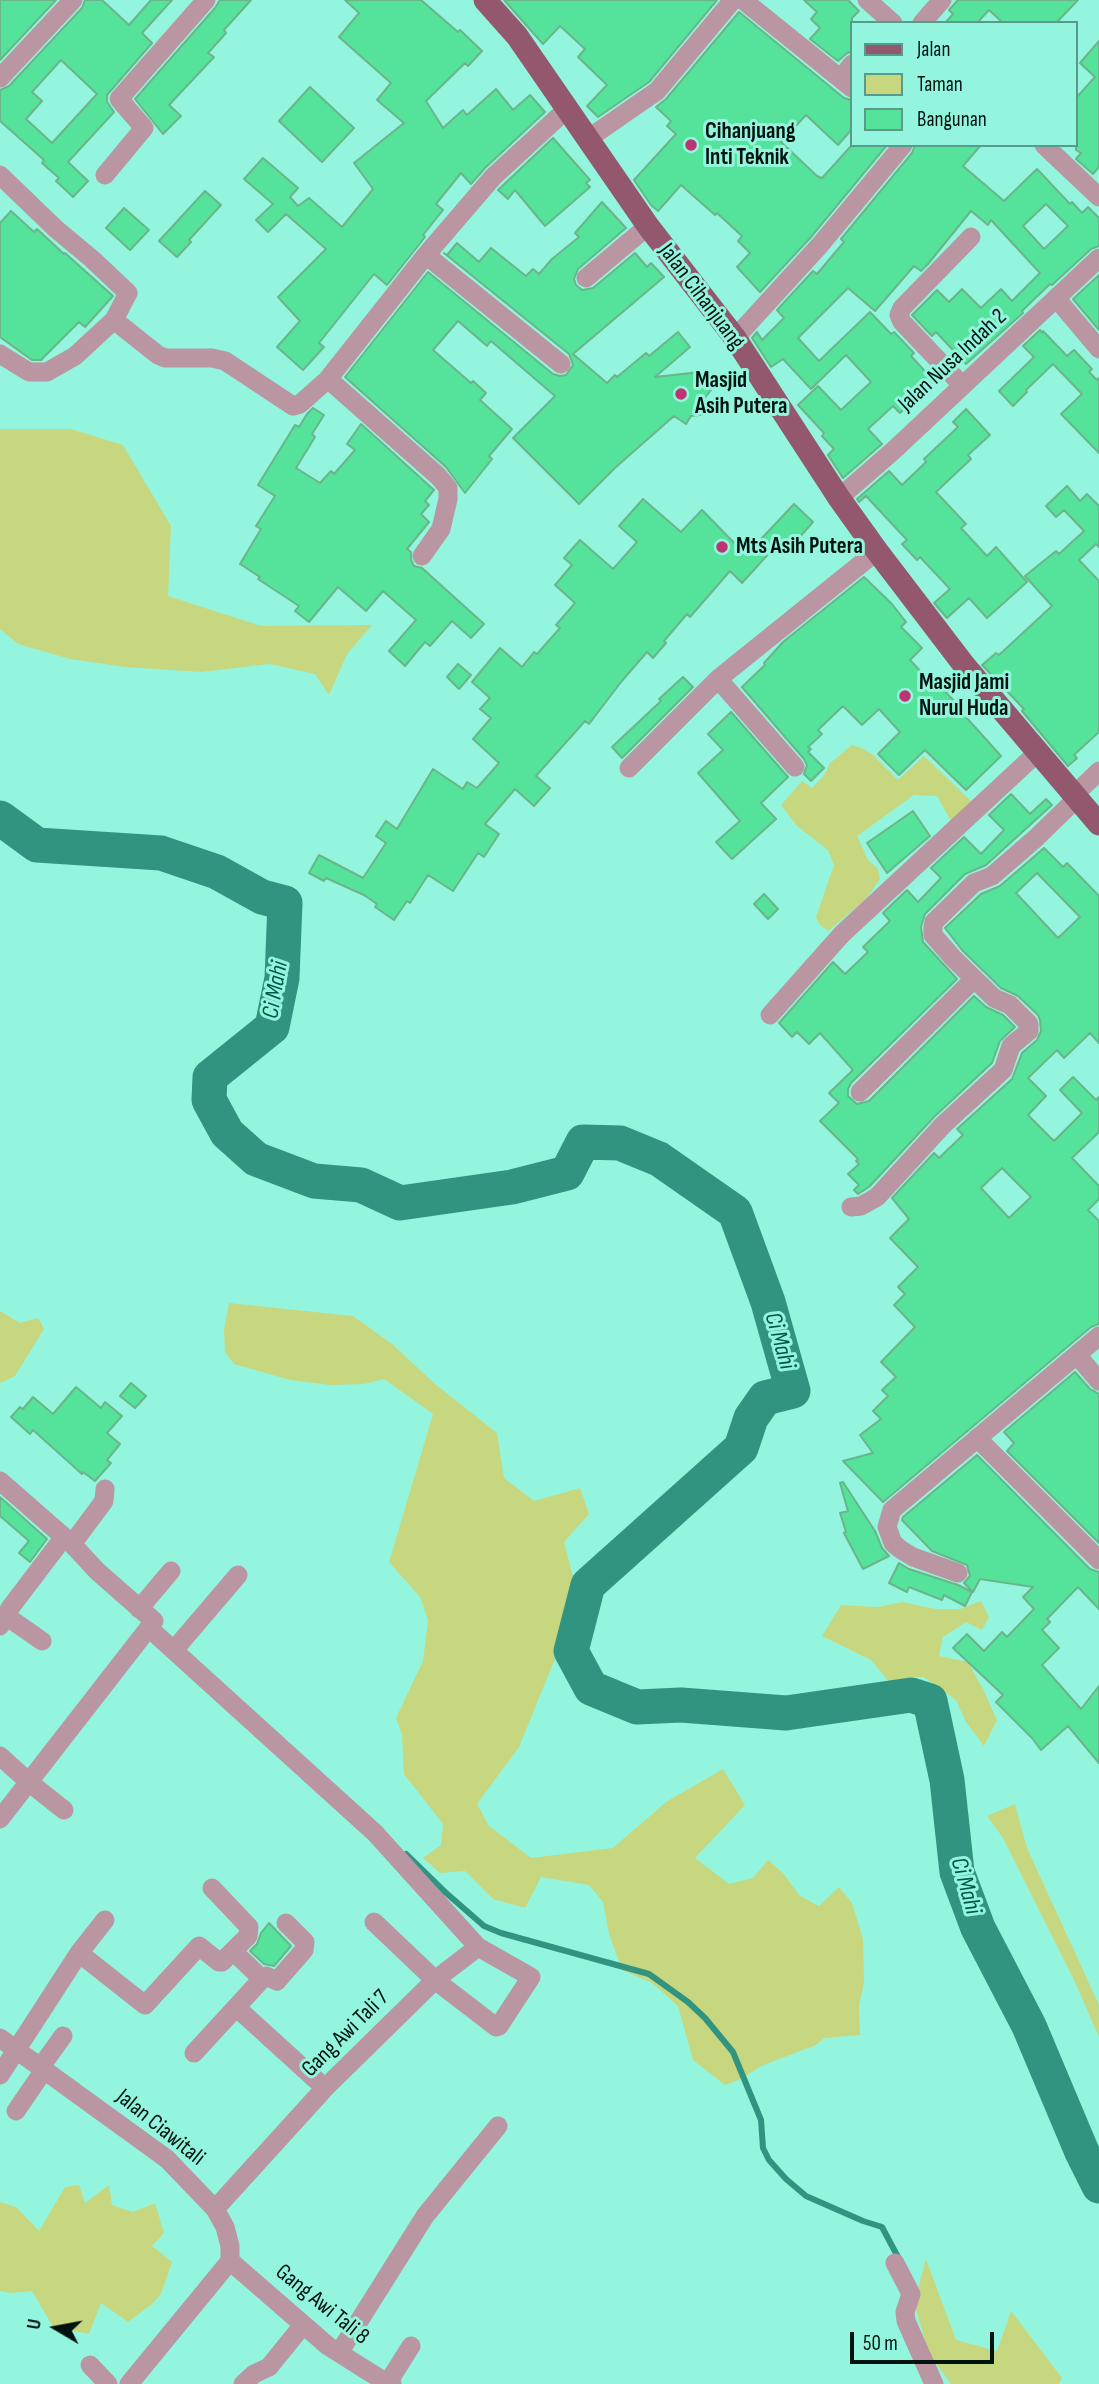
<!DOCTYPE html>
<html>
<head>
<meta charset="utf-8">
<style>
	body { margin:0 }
	#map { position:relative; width:1099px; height:2384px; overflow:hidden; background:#93f5de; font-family:"Sofia Sans Condensed",sans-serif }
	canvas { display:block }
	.legend { position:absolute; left:850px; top:21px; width:228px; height:126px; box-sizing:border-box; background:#93f5de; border:2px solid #599b8b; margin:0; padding:9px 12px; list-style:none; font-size:21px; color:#01130f }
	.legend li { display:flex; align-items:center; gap:14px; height:35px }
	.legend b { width:35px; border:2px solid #599b8b }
	.north { position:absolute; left:21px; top:2293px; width:70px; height:70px; -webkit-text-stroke:5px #93f5de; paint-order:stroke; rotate:280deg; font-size:19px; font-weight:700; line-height:28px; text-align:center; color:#01130f }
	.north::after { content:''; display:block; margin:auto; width:24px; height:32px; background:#01130f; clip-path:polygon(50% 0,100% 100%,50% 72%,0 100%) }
	.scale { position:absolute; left:850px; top:2332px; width:144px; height:32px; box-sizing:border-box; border:4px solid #01130f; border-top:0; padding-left:9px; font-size:21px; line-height:24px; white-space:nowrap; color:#01130f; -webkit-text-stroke:5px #93f5de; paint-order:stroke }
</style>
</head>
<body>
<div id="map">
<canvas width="1099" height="2384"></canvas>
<ul class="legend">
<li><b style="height:9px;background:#94586e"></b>Jalan</li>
<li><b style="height:19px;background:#c7d77f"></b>Taman</li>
<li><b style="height:19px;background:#55e39b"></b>Bangunan</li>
</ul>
<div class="north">U</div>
<div class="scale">50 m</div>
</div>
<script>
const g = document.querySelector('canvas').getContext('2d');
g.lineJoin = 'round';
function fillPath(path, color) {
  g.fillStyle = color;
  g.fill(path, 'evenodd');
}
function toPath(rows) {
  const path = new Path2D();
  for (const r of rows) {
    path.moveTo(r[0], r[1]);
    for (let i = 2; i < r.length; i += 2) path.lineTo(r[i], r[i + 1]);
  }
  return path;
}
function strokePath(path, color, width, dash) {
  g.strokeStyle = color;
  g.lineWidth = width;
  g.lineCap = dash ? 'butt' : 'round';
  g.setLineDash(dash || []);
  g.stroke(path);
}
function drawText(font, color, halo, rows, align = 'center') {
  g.font = font + ' "Sofia Sans Condensed",sans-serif';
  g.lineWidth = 6;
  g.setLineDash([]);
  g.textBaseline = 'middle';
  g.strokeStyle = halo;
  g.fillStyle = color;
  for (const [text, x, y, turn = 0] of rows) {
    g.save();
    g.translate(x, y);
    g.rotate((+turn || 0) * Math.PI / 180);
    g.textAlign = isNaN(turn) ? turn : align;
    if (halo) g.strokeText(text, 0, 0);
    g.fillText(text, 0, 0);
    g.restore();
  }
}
fillPath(toPath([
	[0,429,71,429,123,445,171,526,168,596,261,626,372,625,347,654,329,695,315,674,269,664,201,672,125,667,70,659,18,644,0,629],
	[852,745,864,749,873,755,898,780,924,756,971,801,952,823,937,796,914,795,857,836,868,860,878,869,880,879,866,899,828,931,819,924,816,917,834,865,828,850,797,826,781,805,802,781,812,788,825,774,830,763],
	[229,1303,353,1316,392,1344,435,1384,497,1433,504,1478,534,1501,580,1488,589,1514,564,1542,579,1600,519,1747,477,1804,489,1826,531,1858,613,1848,666,1802,723,1769,745,1805,695,1858,729,1884,753,1878,768,1860,782,1872,800,1896,819,1906,839,1887,852,1903,863,1939,864,1982,859,2006,860,2035,824,2038,816,2045,761,2066,741,2079,725,2085,693,2060,678,2006,652,1983,622,1970,609,1934,603,1902,589,1885,541,1877,525,1908,493,1899,465,1871,440,1873,423,1858,441,1845,443,1824,404,1774,402,1735,396,1718,423,1661,428,1620,420,1597,389,1562,433,1414,384,1379,364,1384,330,1385,290,1380,234,1364,225,1352,224,1329],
	[0,1311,20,1323,38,1318,44,1329,15,1376,0,1383],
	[981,1601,989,1617,982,1630,966,1622,943,1637,939,1656,968,1662,983,1689,997,1720,984,1746,966,1722,956,1700,924,1677,912,1677,890,1683,871,1660,822,1636,841,1605,878,1607,902,1602,936,1609,960,1609],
	[1015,1804,1027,1848,1099,2005,1099,2037,1074,1980,1003,1838,987,1816],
	[79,2185,85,2203,109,2185,112,2205,133,2212,155,2203,164,2233,152,2246,172,2262,161,2294,152,2304,128,2322,101,2303,89,2334,53,2327,32,2291,11,2293,0,2291,0,2202,16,2207,39,2231,65,2187],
	[926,2259,956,2340,997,2351,1011,2311,1062,2378,1059,2384,951,2384,929,2354,914,2303]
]), '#c7d77f');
strokePath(toPath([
	[406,1854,445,1892,484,1926,501,1933,649,1974,688,2002,705,2018,733,2052,761,2120,763,2148,769,2160,786,2179,806,2196,863,2221,882,2227,899,2259]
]), '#309481', 6);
strokePath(toPath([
	[0,818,37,845,161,853,217,872,262,897,285,903,282,978,272,1027,210,1077,209,1100,227,1133,256,1159,314,1181,361,1185,400,1203,512,1187,567,1173,583,1142,620,1143,659,1159,735,1212,768,1302,793,1391,765,1398,751,1418,741,1448,588,1585,571,1651,591,1688,637,1707,681,1705,786,1713,911,1695,930,1701,947,1780,957,1872,978,1928,1029,2026,1082,2152,1099,2186]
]), '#309481', 35);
const building = toPath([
	[0,0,56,0,0,60,0,0],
	[85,0,102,0,129,25,151,0,172,0,142,33,152,43,107,95,107,102,114,112,68,162,88,181,73,197,56,181,59,178,42,163,44,160,0,121,0,90,9,86,82,8,85,0],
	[61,60,97,94,52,143,26,119,42,101,32,92,61,60],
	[220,0,251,0,224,30,226,33,208,53,214,57,169,105,181,116,163,134,135,99,215,8,220,0],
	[345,0,421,0,458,32,460,30,482,51,468,66,465,63,426,101,443,128,463,110,467,115,496,89,513,110,530,95,545,112,485,168,471,184,461,173,436,204,443,210,423,235,425,237,387,285,374,274,319,343,324,347,303,370,277,347,300,321,278,297,326,249,286,214,268,232,256,220,273,204,244,179,263,158,298,188,290,197,298,206,309,198,342,227,373,189,354,163,404,123,377,100,391,83,339,37,359,13,345,0],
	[504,0,717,0,649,82,598,117,587,106,607,85,578,57,585,49,560,26,543,44,504,0],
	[804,0,848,0,859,11,852,18,852,52,847,53,838,61,810,39,820,28,811,19,817,12,804,0],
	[958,0,1078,0,1056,23,1003,23,989,10,977,23,945,23,953,14,949,10,958,0],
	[739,12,844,98,852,100,852,129,838,145,806,115,781,142,817,176,822,178,852,145,887,145,811,237,760,292,737,267,750,253,738,241,742,236,717,213,715,215,681,185,658,211,651,205,634,180,676,134,667,126,671,121,656,107,666,99,739,12],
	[1099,41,1099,167,1093,174,1076,159,1081,153,1076,150,1076,98,1095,77,1080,63,1099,41],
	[310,87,354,128,322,162,279,121,310,87],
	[553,138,590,180,586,183,590,187,545,226,515,190,508,199,498,190,553,138],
	[915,145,981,145,963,166,1004,201,1037,169,1070,204,1072,202,1082,213,1088,207,1099,218,1099,246,1091,249,1052,285,1050,284,1022,311,1023,313,966,364,936,332,932,336,912,315,937,290,949,302,962,289,981,308,1001,289,1012,301,1040,273,991,220,988,225,971,211,928,264,921,271,914,266,875,311,848,288,798,338,819,361,870,312,891,334,894,332,914,353,911,356,934,381,900,413,893,406,868,429,882,444,843,478,828,455,834,449,822,436,824,433,798,405,818,386,841,410,871,382,846,355,811,389,783,359,771,367,752,338,757,332,762,340,784,318,777,310,813,271,817,274,844,242,841,239,912,153,915,145],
	[1046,204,1068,226,1044,249,1023,226,1046,204],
	[205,191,221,205,189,240,191,242,177,257,159,241,205,191],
	[602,202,626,228,578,269,574,279,576,285,582,290,593,288,635,253,647,267,651,263,664,277,573,354,607,383,615,375,617,377,646,353,649,356,678,332,690,347,655,377,700,372,701,383,711,390,704,399,706,414,691,416,686,424,674,416,616,467,579,504,513,438,555,396,491,341,487,346,458,321,433,350,471,383,473,381,486,393,480,400,512,429,489,456,492,459,465,493,446,467,345,377,428,272,553,374,560,376,566,375,573,365,569,354,444,253,447,255,457,243,479,262,491,248,526,276,533,269,539,274,552,259,579,237,575,233,602,202],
	[124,208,149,230,130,250,106,228,124,208],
	[11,211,34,232,37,229,64,254,65,253,113,296,85,327,79,322,41,360,32,360,0,337,0,223,11,211],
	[1099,275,1099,330,1073,299,1099,275],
	[1040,330,1042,333,1043,331,1067,356,1074,350,1092,369,1089,372,1097,380,1099,378,1099,453,1061,414,1082,394,1053,364,1026,390,1027,392,1013,406,999,391,1034,357,1023,346,1040,330],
	[313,408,324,415,312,434,315,437,296,468,320,483,331,471,334,474,355,450,347,444,361,424,434,490,425,501,429,505,421,514,429,522,407,549,411,552,411,560,414,566,422,568,484,624,471,638,452,621,430,646,425,642,405,666,389,651,416,620,383,591,366,611,338,587,309,622,295,611,299,606,258,579,260,577,240,564,261,529,256,526,275,496,258,485,295,425,299,427,307,414,313,408],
	[966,409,990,435,968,455,971,459,936,492,966,524,961,528,987,556,996,547,1027,582,987,618,969,598,947,618,934,603,950,589,920,557,917,560,902,544,907,540,866,496,859,502,857,499,889,471,902,485,926,462,924,459,958,427,953,422,966,409],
	[1067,486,1080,501,1087,494,1099,506,1099,547,1096,544,1079,560,1099,581,1099,732,1074,755,1077,758,1068,766,1022,711,1024,709,982,665,996,653,999,655,1052,606,1025,576,1056,551,1059,554,1084,531,1064,510,1056,517,1046,506,1067,486],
	[643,499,681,532,702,510,746,555,794,504,813,522,790,548,781,540,742,583,730,571,690,617,687,614,664,641,666,643,653,658,647,652,621,682,589,724,585,721,536,776,550,788,534,806,515,789,485,824,499,834,484,857,478,853,453,891,428,875,410,903,407,901,394,920,375,907,377,904,364,895,326,878,324,881,309,873,319,855,363,878,386,843,376,836,386,821,397,829,433,769,463,789,467,782,477,788,499,763,473,739,491,718,480,709,490,698,472,682,500,648,522,667,534,652,537,654,560,628,556,625,575,603,555,585,572,565,564,558,580,540,613,569,637,542,619,526,643,499],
	[864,577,892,604,906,622,901,627,922,648,910,660,938,690,941,687,956,703,960,699,972,710,965,716,1001,756,966,790,925,750,899,775,878,754,900,732,879,709,862,725,843,706,818,730,822,734,808,747,811,749,808,752,824,768,811,781,804,774,807,765,804,759,742,687,765,665,764,663,783,642,864,577],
	[458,664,471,675,459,689,447,677,458,664],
	[683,677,693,687,622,758,612,747,661,701,659,699,683,677],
	[731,712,788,777,761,803,776,819,732,859,716,842,740,821,698,773,723,750,708,734,731,712],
	[1011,794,1030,814,1046,799,1052,805,986,865,965,874,925,914,921,927,923,942,957,979,851,1083,848,1089,848,1096,857,1104,869,1101,974,996,986,1007,1003,1015,1015,1027,1000,1041,992,1063,934,1117,869,1187,858,1194,854,1190,859,1185,848,1174,859,1164,856,1161,858,1159,820,1121,839,1103,829,1093,853,1070,820,1033,809,1044,797,1032,792,1037,779,1023,833,962,845,974,868,952,863,947,890,921,883,913,907,890,918,902,941,878,931,868,964,837,981,854,1004,830,989,815,1011,794],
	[913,811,930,836,887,873,867,843,913,811],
	[1044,848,1063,867,1067,863,1099,896,1099,1043,1090,1033,1064,1058,1057,1050,1028,1078,1046,1096,1028,1115,1054,1141,1082,1113,1060,1090,1073,1077,1096,1100,1099,1097,1099,1132,1072,1158,1099,1186,1099,1199,1088,1210,1099,1221,1099,1324,1091,1327,883,1502,843,1461,873,1453,860,1435,881,1419,873,1411,888,1396,882,1390,896,1377,881,1362,915,1327,894,1305,905,1294,898,1287,918,1267,890,1238,909,1219,892,1198,934,1153,939,1158,963,1135,957,1129,1012,1079,1022,1053,1037,1040,1041,1031,1040,1020,1038,1015,1018,996,1001,988,962,950,945,928,981,894,1000,886,1044,848],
	[1037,873,1080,917,1058,938,1016,893,1037,873],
	[1002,1168,1031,1197,1009,1218,981,1188,1002,1168],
	[764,894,778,909,768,919,754,904,764,894],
	[1075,1372,1090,1389,1099,1394,1099,1543,1007,1451,1014,1443,1004,1432,1075,1372],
	[131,1383,146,1396,135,1408,120,1396,131,1383],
	[76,1387,101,1408,105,1402,122,1416,107,1433,120,1444,107,1460,111,1463,95,1481,83,1472,82,1474,33,1430,30,1434,11,1417,20,1407,23,1409,33,1397,53,1414,76,1387],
	[977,1455,1090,1569,1099,1572,1099,1609,1078,1587,1047,1619,1050,1622,1042,1630,1059,1648,1042,1665,1081,1709,1099,1686,1099,1763,1068,1726,1041,1750,1032,1738,996,1702,1003,1695,953,1648,967,1634,984,1651,1002,1632,1007,1637,1034,1609,1023,1597,1033,1587,980,1579,973,1592,964,1583,970,1576,967,1565,932,1551,902,1520,903,1517,977,1455],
	[843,1482,875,1531,882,1548,889,1556,863,1569,844,1533,846,1532,840,1513,848,1511,840,1483,843,1482],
	[0,1497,47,1539,30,1562,19,1553,29,1541,0,1516,0,1497],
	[899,1563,909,1569,958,1585,972,1592,965,1606,944,1595,942,1600,909,1587,907,1592,889,1583,899,1563],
	[269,1923,291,1946,274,1966,264,1964,250,1951,257,1944,261,1933,269,1923]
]);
fillPath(building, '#55e39b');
strokePath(building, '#6ab58a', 2);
strokePath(toPath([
	[743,0,852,88],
	[867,0,893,23],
	[922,23,942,0],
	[0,78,73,0],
	[841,78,852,64],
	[589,138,657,91,733,0],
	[1044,145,1099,197],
	[0,175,56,229,92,259,128,293,114,320,158,355,165,358,212,358,225,361,293,406,300,404,328,379,426,255,493,177,568,108],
	[105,175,144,128,119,99,206,0],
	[426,255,561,364],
	[586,278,648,226],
	[1056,298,1099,349],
	[735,338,820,245,903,145],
	[0,354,29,372,47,372,75,356,114,320],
	[328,379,438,476,448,488,448,499,441,529,422,556],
	[962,385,902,322,899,315,902,308,971,237],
	[839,498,894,450,1099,258],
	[718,679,795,767],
	[629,768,718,679,877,551],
	[1074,795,1099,771],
	[770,1015,842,934,1038,752],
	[860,1092,974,979],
	[851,1207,861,1206,877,1197,943,1125,1003,1070,1011,1046,1029,1031,1029,1024,1010,1005,994,998,953,958,933,935,933,927,934,922,974,883,992,876,1036,838,1077,798],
	[1077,1355,1099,1381],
	[977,1438,1099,1560],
	[0,1481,72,1544,97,1571,154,1621,0,1819],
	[72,1544,104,1501,105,1489],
	[958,1573,913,1557,900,1549,893,1543,887,1527,892,1510,1099,1336],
	[139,1609,171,1571],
	[6,1616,42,1641],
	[0,1626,10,1608,64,1537],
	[149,1628,375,1833,478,1947],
	[174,1650,238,1575],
	[0,1756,30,1783,64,1810],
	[233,1951,262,1979],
	[79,1953,145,2005,199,1946,219,1962,222,1962,248,1936,249,1927,212,1888],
	[237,2008,325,2088],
	[0,2038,167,2159,215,2209,225,2227,230,2246,230,2261,129,2384],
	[194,2053,262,1979,266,1976,277,1981,304,1950,305,1942,286,1923],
	[40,2068,63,2036],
	[0,2075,79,1953,105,1920],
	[16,2111,44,2070],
	[215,2209,325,2088,435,1980,478,1947,531,1977,499,2026,496,2027,435,1980,374,1922],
	[230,2261,328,2346,382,2380,392,2384],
	[895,2263,911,2294,905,2312,906,2321,934,2384],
	[339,2353,425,2216,498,2126],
	[90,2365,108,2384],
	[243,2384,254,2374,269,2367,303,2325],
	[387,2384,411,2346]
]), '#b996a1', 19);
strokePath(toPath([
	[485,0,517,36,648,226,735,338,839,498,877,551,964,665,1099,824]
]), '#94586e', 23);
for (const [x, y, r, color] of [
	[691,145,7,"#bc3471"],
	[681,394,7,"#bc3471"],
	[722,547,7,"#bc3471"],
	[905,696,7,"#bc3471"]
]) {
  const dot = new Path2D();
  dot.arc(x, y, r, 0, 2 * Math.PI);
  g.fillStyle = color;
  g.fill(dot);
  strokePath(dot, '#93f5de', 2.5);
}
drawText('bold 23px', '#01130f', '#93f5de', [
	["Cihanjuang",705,132],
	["Inti Teknik",705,158],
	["Masjid",695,381],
	["Asih Putera",695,407],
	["Mts Asih Putera",736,547],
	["Masjid Jami",919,683],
	["Nurul Huda",919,709]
], 'left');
drawText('23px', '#01130f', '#93f5de', [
	["Jalan Cihanjuang",701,297,53],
	["Jalan Nusa Indah 2",953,361,-43],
	["Gang Awi Tali 7",346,2034,-45],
	["Jalan Ciawitali",160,2128,39],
	["Gang Awi Tali 8",322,2305,39]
]);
drawText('italic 24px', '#005749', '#93f5de', [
	["Ci Mahi",276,990,-80],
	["Ci Mahi",779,1341,74],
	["Ci Mahi",965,1886,74]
]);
</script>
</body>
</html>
